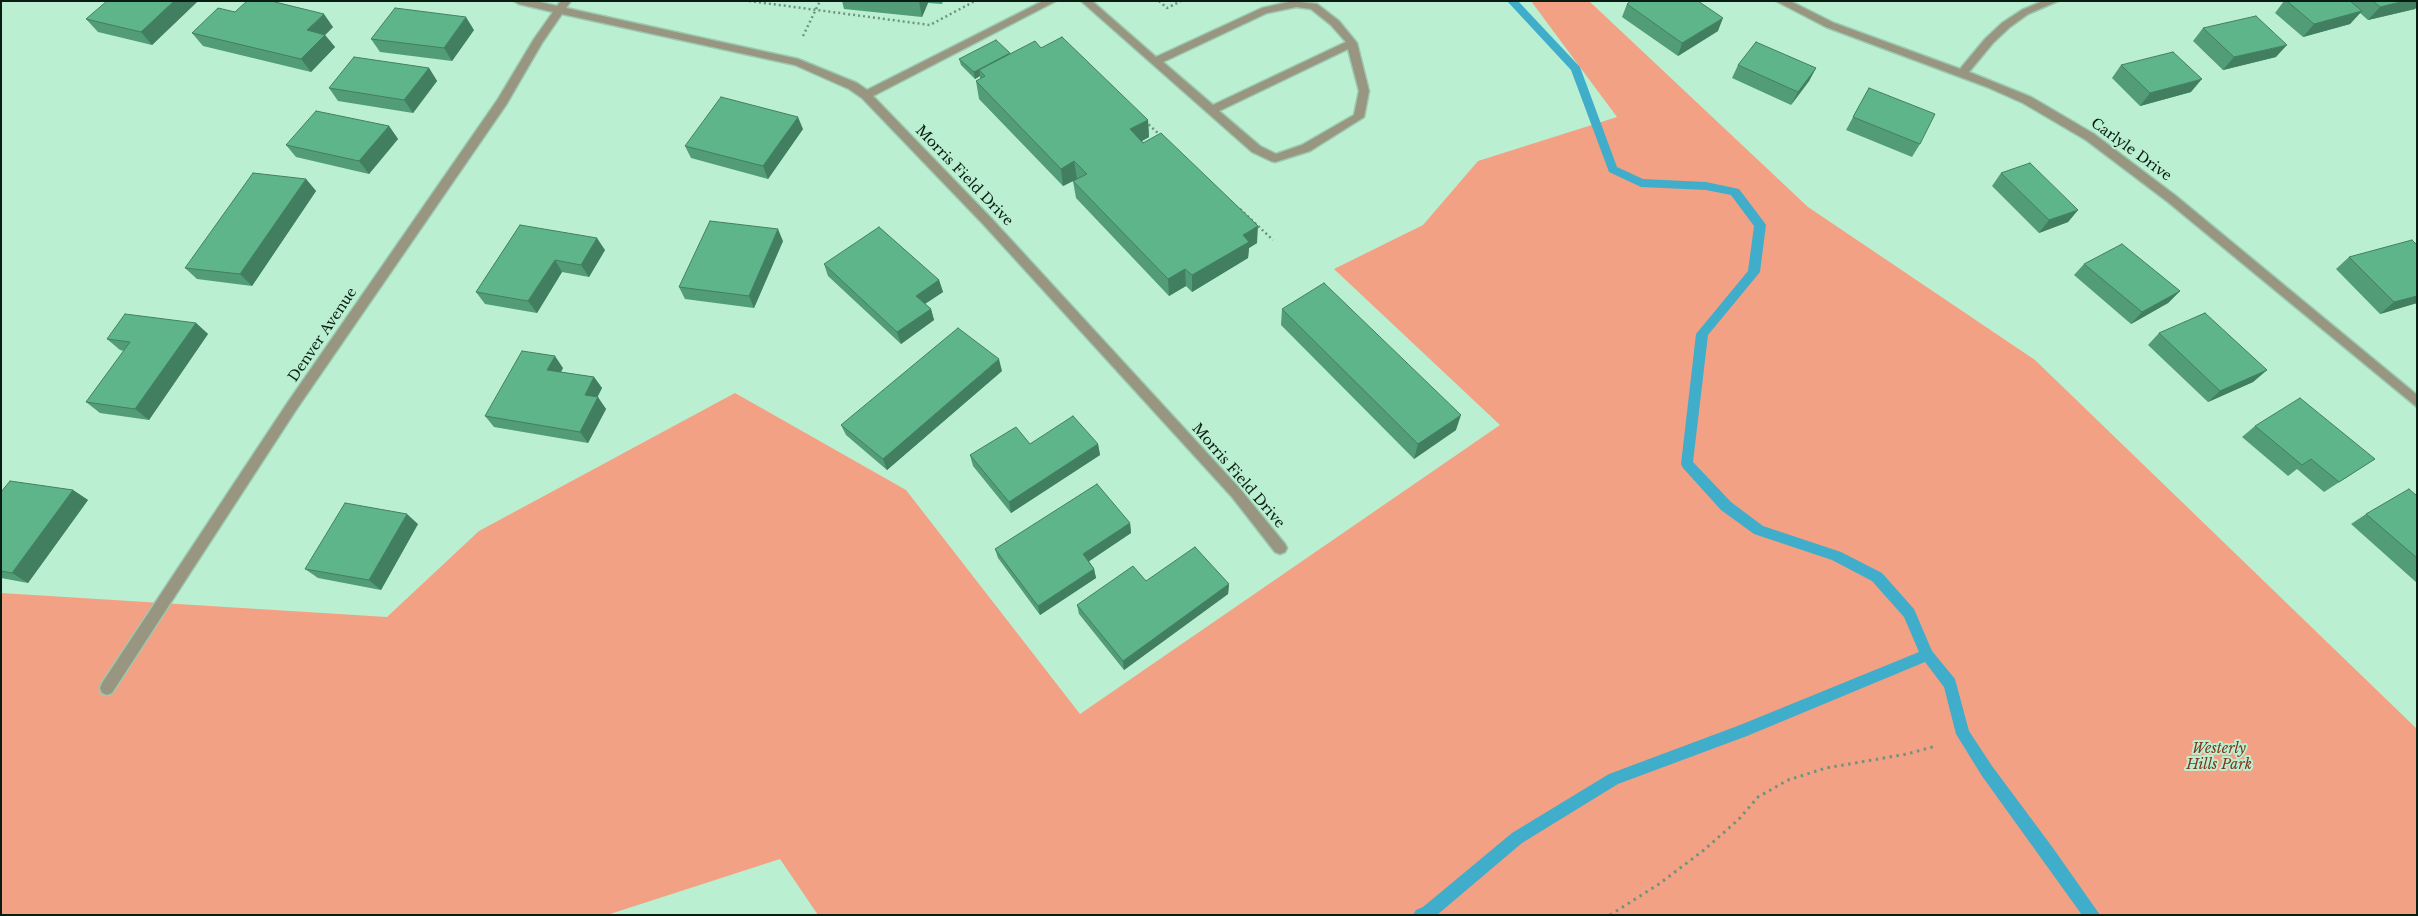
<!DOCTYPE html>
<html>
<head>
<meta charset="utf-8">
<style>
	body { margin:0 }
	#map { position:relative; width:2418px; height:916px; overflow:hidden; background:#bbefd1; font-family:"Libre Baskerville",serif }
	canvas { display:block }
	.frame { position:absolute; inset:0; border:2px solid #091d13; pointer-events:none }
</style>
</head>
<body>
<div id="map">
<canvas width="2418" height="916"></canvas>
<div class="frame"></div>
</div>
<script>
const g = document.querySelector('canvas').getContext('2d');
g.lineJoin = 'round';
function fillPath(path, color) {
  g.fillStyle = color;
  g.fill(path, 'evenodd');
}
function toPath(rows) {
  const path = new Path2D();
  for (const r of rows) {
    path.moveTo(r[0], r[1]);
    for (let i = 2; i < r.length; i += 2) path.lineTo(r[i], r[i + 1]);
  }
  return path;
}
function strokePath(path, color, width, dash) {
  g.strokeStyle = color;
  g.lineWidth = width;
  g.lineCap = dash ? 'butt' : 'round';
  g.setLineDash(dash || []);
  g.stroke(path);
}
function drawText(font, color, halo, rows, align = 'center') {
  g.font = font + ' "Libre Baskerville",serif';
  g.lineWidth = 4;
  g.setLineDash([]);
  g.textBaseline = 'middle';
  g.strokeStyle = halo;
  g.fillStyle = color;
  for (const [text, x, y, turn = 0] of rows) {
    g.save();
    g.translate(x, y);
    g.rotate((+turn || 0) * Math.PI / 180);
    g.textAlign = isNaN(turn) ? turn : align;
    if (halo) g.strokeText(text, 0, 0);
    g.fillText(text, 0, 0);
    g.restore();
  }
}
fillPath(toPath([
	[1531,1,1589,1,1808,207,2035,360,2417,729,2417,915,818,915,780,859,607,915,1,915,1,593,387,617,479,531,735,393,906,490,1080,714,1500,425,1334,269,1423,225,1478,161,1617,117]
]), '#f3a185');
fillPath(toPath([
	[1507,1,1518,1,1580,67,1617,167,1643,179,1706,182,1739,189,1764,222,1766,225,1760,272,1708,335,1693,462,1731,502,1763,526,1841,552,1882,573,1914,609,1932,651,1955,679,1969,731,1992,766,2053,848,2100,915,2082,915,1982,776,1956,734,1944,687,1925,662,1747,736,1618,784,1522,843,1437,915,1413,915,1416,910,1423,907,1512,833,1609,774,1740,725,1919,652,1904,617,1872,581,1832,560,1754,534,1721,510,1683,468,1681,464,1696,334,1748,271,1754,226,1731,195,1706,190,1641,187,1609,172,1571,70,1507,1]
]), '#40adcb');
const street = toPath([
	[514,1,535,1,557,6,561,1,571,1,566,8,798,59,857,83,867,90,1043,1,1056,1,873,96,991,218,1240,489,1285,544,1287,548,1285,552,1280,554,1275,552,1232,497,983,224,862,98,849,89,795,65,562,14,542,43,506,105,296,410,112,693,107,695,102,693,100,688,102,683,288,402,498,99,534,39,553,12,519,4,514,1],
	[1081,1,1092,1,1156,57,1262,8,1293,1,1317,4,1339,21,1357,43,1369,91,1364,117,1310,151,1275,162,1271,161,1252,152,1081,1],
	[1296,7,1311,9,1331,25,1346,42,1213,105,1163,62,1267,13,1296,7],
	[1348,49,1359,91,1354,115,1302,145,1276,154,1260,146,1219,111,1348,49],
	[1776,1,1790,1,1834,23,1960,69,1985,39,2002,23,2022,10,2043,1,2058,1,2028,14,2010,27,1993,43,1969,72,2031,97,2094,134,2176,196,2417,395,2417,407,2168,202,2086,140,2023,103,1987,87,1826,27,1776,1]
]);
strokePath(street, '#9bc9af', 3);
strokePath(toPath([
	[749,1,930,25,975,1],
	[1159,1,1167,8,1181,1],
	[803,36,820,1],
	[1145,121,1162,137],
	[1240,209,1273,240]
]), '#6e947f', 2.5, [2, 3]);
strokePath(toPath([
	[1610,915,1659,884,1704,850,1739,819,1758,797,1788,780,1826,768,1907,754,1936,746]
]), '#6e947f', 3, [2.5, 4.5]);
fillPath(street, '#989580');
fillPath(toPath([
	[198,1,152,45,98,32,86,19],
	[842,1,943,1,942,4,928,3,922,17,844,9],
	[2284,1,2417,1,2415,9,2368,20,2360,13,2350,24,2303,37,2275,13],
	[1627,4,1718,31,1678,56,1622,17],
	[235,12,333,27,325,35,335,47,311,72,203,46,192,33],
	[2203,28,2276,57,2223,70,2193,41],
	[474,30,452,61,380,52,371,39],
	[1041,48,1148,120,1149,137,1142,141,1257,243,1249,248,1248,258,1192,292,1186,286,1169,296,1076,198,1073,181,1077,179,1063,186,979,99,976,81,980,79,980,76,975,79,961,65,959,59,1010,54],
	[1738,65,1816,68,1809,81,1791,105,1732,78],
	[2121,65,2191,92,2140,106,2112,78],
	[429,68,437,81,413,113,338,101,329,88],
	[1869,88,1920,144,1912,157,1846,130],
	[389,126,398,139,369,174,296,157,286,145],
	[803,129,768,179,691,158,685,146],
	[2001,173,2078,210,2068,222,2039,233,1992,186],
	[306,179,316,191,252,286,197,279,185,268],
	[520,225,605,250,589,277,562,272,537,313,485,304,476,292],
	[783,241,754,308,685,299,679,287],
	[2417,245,2417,303,2380,314,2336,269,2349,257],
	[824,264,939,280,943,292,925,304,931,309,934,320,901,344,828,276],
	[2084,264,2180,291,2168,303,2131,324,2074,275],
	[1282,309,1456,430,1414,459,1281,325],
	[196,323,208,334,149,420,100,413,86,402,124,351,120,350,107,339],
	[2159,333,2267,370,2253,382,2208,402,2148,345],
	[563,368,561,372,594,377,602,388,597,397,606,409,588,443,494,427,485,416],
	[1002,371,887,470,846,435,841,425],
	[2255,426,2375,459,2324,492,2297,469,2288,476,2242,437],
	[1030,444,1098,444,1100,455,1011,513,973,466,970,455],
	[73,490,88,500,28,583,1,578,1,492],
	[2417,496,2417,583,2351,524,2366,514],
	[1130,523,1131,533,1089,561,1094,569,1096,578,1040,615,998,558,995,549],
	[418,524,381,590,318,578,305,569],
	[1146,581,1229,584,1228,594,1124,670,1079,614,1077,605]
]), '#529c77');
fillPath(toPath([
	[174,1,198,1,152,45,141,32],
	[919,1,928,1,928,3,922,17],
	[2405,1,2417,1,2417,7,2415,9,2368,20,2380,7],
	[2362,11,2350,24,2303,37,2314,24],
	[324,14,333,27,317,43,307,30],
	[466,17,474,30,452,61,444,48],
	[1723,18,1718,31,1678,56,1682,43],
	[325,35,335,47,311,72,301,59],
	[2287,45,2276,57,2223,70,2234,57],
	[1010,53,979,70,980,76,975,79,974,72],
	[429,68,437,81,413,113,404,100],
	[1816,68,1809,81,1791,105,1798,92],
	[2202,79,2191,92,2140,106,2150,93],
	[798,117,803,129,768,179,763,166],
	[1148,120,1149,137,1131,147,1130,129],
	[389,126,398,139,369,174,359,161],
	[1074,161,1077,179,1063,186,1061,169],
	[306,179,316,191,252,286,240,274],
	[2078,210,2068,222,2039,233,2049,220],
	[1258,226,1257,243,1249,248,1248,258,1192,292,1192,275,1243,235],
	[778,229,783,241,754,308,749,296],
	[597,238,605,250,589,277,581,265],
	[555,260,562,272,537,313,528,301],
	[1185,269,1186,286,1169,296,1168,279],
	[939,280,943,292,920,307,916,296],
	[2180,291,2168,303,2131,324,2142,312],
	[2417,296,2417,303,2380,314,2394,302],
	[931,309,934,320,901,344,897,332],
	[196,323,208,334,149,420,135,409],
	[555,356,563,368,556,381,547,370],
	[999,359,1002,371,887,470,883,459],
	[2267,370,2253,382,2208,402,2220,391],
	[594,377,602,388,593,406,585,395],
	[598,397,606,409,588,443,580,432],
	[1461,415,1456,430,1414,459,1418,444],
	[1098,444,1100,455,1011,513,1009,502],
	[73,490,88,500,28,583,12,573],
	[407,514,418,524,381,590,369,580],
	[1130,523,1131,533,1085,564,1083,554],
	[1094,569,1096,578,1040,615,1038,606],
	[1229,584,1228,594,1124,670,1123,661]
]), '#427f61');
const building = toPath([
	[107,1,174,1,141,32,86,19,107,1],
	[247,1,271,1,324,14,307,30,325,35,301,59,192,33,218,8,235,12,247,1],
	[1631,1,1698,1,1723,18,1682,43,1627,4,1631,1],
	[2287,1,2350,1,2362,11,2314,24,2287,1],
	[2373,1,2405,1,2380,7,2373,1],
	[395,8,466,17,444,48,371,39,395,8],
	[2256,16,2287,45,2234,57,2203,28,2256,16],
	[1062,37,1148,120,1130,129,1143,143,1161,133,1258,226,1243,235,1249,242,1192,275,1185,269,1168,279,1073,181,1087,174,1074,161,1061,169,976,81,985,76,979,70,1035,41,1041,48,1062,37],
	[996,40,1010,53,974,72,959,59,996,40],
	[1756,42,1816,68,1798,92,1738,65,1756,42],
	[2173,52,2202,79,2150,93,2121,65,2173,52],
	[354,57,429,68,404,100,329,88,354,57],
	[1869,88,1935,114,1920,144,1853,117,1869,88],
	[721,97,798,117,763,166,685,146,721,97],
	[316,111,389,126,359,161,286,145,316,111],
	[2030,163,2078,210,2049,220,2001,173,2030,163],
	[253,173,306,179,240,274,185,268,253,173],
	[710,221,778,229,749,296,679,287,710,221],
	[520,225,597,238,581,265,555,260,528,301,476,292,520,225],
	[879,227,939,280,916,296,931,309,897,332,824,264,879,227],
	[2412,240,2417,245,2417,296,2394,302,2349,257,2412,240],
	[2122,244,2180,291,2142,312,2084,264,2122,244],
	[1324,283,1461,415,1418,444,1282,309,1324,283],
	[2205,313,2267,370,2220,391,2159,333,2205,313],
	[125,314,196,323,135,409,86,402,130,342,107,339,125,314],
	[958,328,999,359,883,459,841,425,958,328],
	[522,351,555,356,547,370,594,377,585,395,598,397,580,432,485,416,522,351],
	[2300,398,2375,459,2339,482,2311,459,2302,465,2255,426,2300,398],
	[1073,416,1098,444,1009,502,970,455,1016,427,1030,444,1073,416],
	[10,481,73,490,12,573,1,571,1,492,10,481],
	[1097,484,1130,523,1083,554,1094,569,1038,606,995,549,1097,484],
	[2409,489,2417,496,2417,558,2366,514,2409,489],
	[345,503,407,514,369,580,305,569,345,503],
	[1195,547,1229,584,1123,661,1077,605,1133,566,1146,581,1195,547]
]);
fillPath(building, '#5fb58a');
strokePath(building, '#427f61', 1);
drawText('14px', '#091d13', '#bbefd1', [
	["Carlyle Drive",2131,150,36],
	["Morris Field Drive",964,176,46],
	["Denver Avenue",323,335,-56],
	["Morris Field Drive",1238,476,49]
]);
drawText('italic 14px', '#7d3419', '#bbefd1', [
	["Westerly",2219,749],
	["Hills Park",2219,765]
]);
</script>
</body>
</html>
